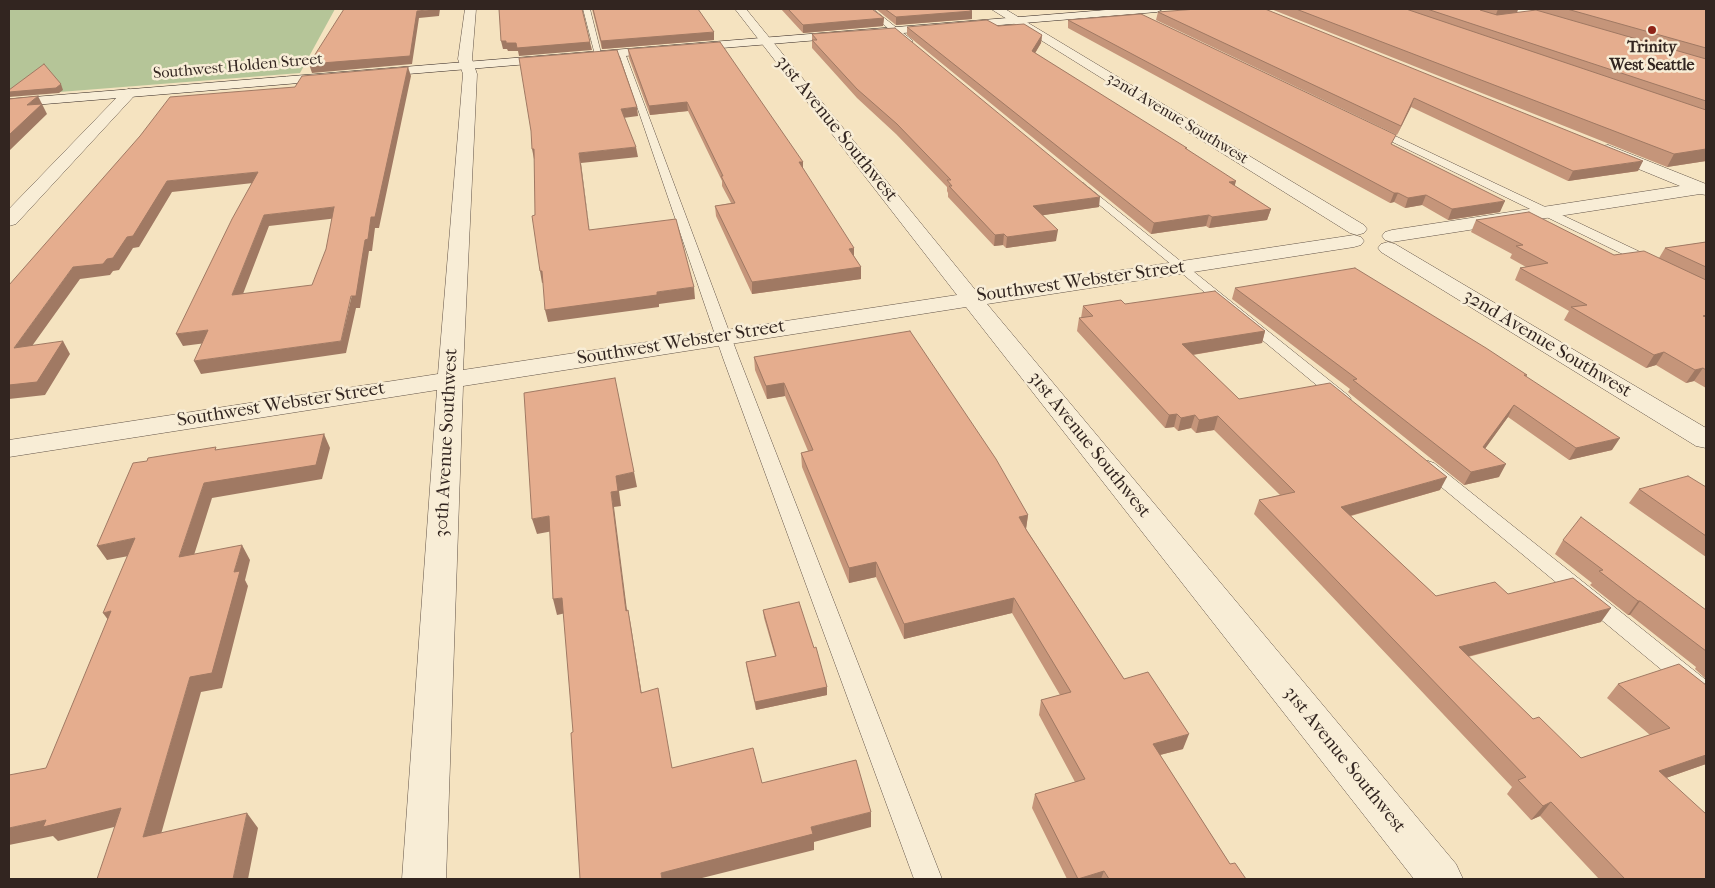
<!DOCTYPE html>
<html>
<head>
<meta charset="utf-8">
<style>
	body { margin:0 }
	#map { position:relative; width:1715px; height:888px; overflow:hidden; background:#f5e3c0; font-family:"IM FELL French Canon",serif }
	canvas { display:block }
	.frame { position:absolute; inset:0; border:10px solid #322520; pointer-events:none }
</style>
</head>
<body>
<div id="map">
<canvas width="1715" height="888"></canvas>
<div class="frame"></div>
</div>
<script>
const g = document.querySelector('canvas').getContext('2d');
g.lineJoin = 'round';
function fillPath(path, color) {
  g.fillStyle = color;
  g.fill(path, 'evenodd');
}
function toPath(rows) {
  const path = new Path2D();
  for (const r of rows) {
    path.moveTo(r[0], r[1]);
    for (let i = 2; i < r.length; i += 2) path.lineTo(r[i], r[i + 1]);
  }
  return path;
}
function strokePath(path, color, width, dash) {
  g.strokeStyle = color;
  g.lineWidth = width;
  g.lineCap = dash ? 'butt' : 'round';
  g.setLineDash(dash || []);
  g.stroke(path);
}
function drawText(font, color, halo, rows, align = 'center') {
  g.font = font + ' "IM FELL French Canon",serif';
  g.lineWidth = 5;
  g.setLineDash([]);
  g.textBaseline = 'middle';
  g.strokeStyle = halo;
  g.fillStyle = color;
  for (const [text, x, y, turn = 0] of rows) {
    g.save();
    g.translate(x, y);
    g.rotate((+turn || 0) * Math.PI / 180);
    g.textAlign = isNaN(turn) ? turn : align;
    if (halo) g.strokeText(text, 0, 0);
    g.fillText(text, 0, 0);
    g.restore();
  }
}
fillPath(toPath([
	[9,9,335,9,300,73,9,96]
]), '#b5c598');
const lane = toPath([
	[583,9,590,9,602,57,595,55,583,9],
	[866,9,873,9,912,40,912,44,906,44,866,9],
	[618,51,625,53,739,358,942,879,914,879,723,358,618,51],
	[1374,126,1655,259,1657,262,1650,266,1645,265,1370,131,1369,129,1374,126],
	[1083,183,1349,396,1351,399,1349,402,1337,402,1079,188,1079,184,1083,183],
	[1428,461,1434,463,1706,680,1706,703,1698,700,1422,471,1419,467,1422,463,1428,461]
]);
const street = toPath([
	[465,9,476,9,472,59,477,74,463,370,957,295,735,9,746,9,977,292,1354,235,1361,237,1364,241,1361,245,1354,247,987,304,1456,864,1463,879,1414,879,966,307,463,386,446,879,402,879,437,390,9,457,9,440,438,374,463,74,458,59,465,9],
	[991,9,1005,9,1364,225,1367,229,1364,233,1357,235,1350,233,991,9],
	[129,89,136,93,134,96,16,224,9,226,9,209,124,90,129,89],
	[1608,145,1706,184,1706,195,1700,194,1392,242,1385,240,1382,236,1385,232,1392,230,1680,186,1602,154,1600,150,1602,146,1608,145],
	[1388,242,1395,244,1706,428,1706,448,1696,446,1381,252,1378,248,1381,244,1388,242]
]);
const secondary = toPath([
	[1118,9,1163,9,1157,12,9,107,9,99,1118,9],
	[1508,9,1526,9,1563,19,1565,22,1559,26,1510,11,1508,9]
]);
strokePath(lane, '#635448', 1);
strokePath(street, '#635448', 1);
strokePath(secondary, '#322520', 1);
fillPath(lane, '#f8edd6');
fillPath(street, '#f8edd6');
fillPath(secondary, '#f8edd6');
fillPath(toPath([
	[592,9,698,9,714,40,602,49],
	[781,9,872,9,884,18,883,26,803,33],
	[876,9,968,9,972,11,972,19,896,25],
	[1271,9,1518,9,1517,13,1541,12,1531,9,1706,9,1706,161,1667,167],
	[1158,12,1638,171,1568,181,1411,107,1397,135,1156,20],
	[1068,20,1392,145,1500,212,1448,220,1422,205,1405,208,1394,202,1390,203,1068,28],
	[998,26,1042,35,1041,43,1035,53,1187,149,1235,186,1271,209,1267,220,1209,228,1206,226,1151,234,907,35,907,27],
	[812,34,1099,207,1043,215,1056,241,1006,248,1003,245,994,246,948,197,948,193,947,191,947,187,896,134,857,98,812,48],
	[628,49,803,162,803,169,854,256,861,267,861,279,752,294,716,216,715,206,731,203,722,186,722,181,688,111,650,115,629,58],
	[1476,220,1614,255,1659,258,1665,248,1706,242,1706,388,1694,381,1686,383,1656,365,1646,368,1564,320,1569,311,1515,280,1520,268,1526,267,1510,258,1512,254,1471,232],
	[1235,288,1527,375,1526,377,1612,450,1569,460,1508,417,1485,448,1499,477,1464,485,1348,392,1350,389,1232,299],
	[1125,304,1265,331,1262,343,1193,355,1239,399,1440,490,1351,516,1436,596,1508,594,1601,622,1468,657,1533,719,1581,758,1650,735,1607,698,1618,684,1706,685,1706,764,1666,778,1706,879,1599,879,1540,816,1531,820,1507,794,1512,787,1254,514,1259,500,1280,495,1214,430,1196,433,1191,428,1178,431,1174,427,1165,428,1077,331,1079,318,1081,318,1083,306],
	[754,357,1028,515,1026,529,1124,679,1183,749,1160,755,1230,864,1246,879,1067,879,1032,808,1035,794,1075,782,1039,715,1041,700,1060,695,1012,613,904,639,876,577,849,583,802,467,801,453,808,451,785,396,767,399,755,370],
	[1706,487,1706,557,1629,503,1639,489],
	[1563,540,1706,610,1706,679,1695,669,1696,667,1630,615,1628,615,1590,585,1592,583,1555,554],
	[763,610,827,687,827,695,756,710,747,670,746,662,775,656,764,618]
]), '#c5957a');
fillPath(toPath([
	[440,9,439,16,419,18,412,64,312,73,309,64,417,11],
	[1498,9,1518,9,1516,15,1495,17],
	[972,11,972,19,896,25,896,17],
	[884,18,883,26,803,33,803,25],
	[714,32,714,40,602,49,601,41],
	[1042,35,1041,43,1031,60,1032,51],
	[501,41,506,41,516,43,590,42,592,50,519,56,518,51,508,51,507,49,503,49],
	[408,67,411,76,379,228,375,228,372,251,369,251,360,308,356,308,346,353,201,374,194,361,341,341,365,240,371,217],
	[61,84,63,90,59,93,9,97,9,92],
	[38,96,47,114,9,151,9,135,27,105],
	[1414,98,1411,107,1397,135,1401,126],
	[687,102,688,111,650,115,649,106],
	[637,107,638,116,623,118,621,109],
	[636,147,638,157,581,163,591,241,579,153],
	[532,149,534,149,536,159,534,159],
	[1706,149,1706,161,1667,167,1674,154],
	[1643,161,1638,171,1568,181,1573,171],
	[799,162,803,162,803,172],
	[258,172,262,182,172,192,139,247,133,248,119,270,113,271,110,275,80,279,22,360,14,348,73,267,107,259,127,237,167,181],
	[1236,181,1233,192,1229,182],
	[1394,193,1398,193,1394,202,1390,203],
	[1426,195,1422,205,1405,208,1408,198],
	[1100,197,1099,207,1031,217,1033,206],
	[1505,201,1500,212,1448,220,1452,209],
	[334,207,338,218,269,226,238,307,232,295,264,215],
	[1271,209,1267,220,1209,228,1212,217],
	[1209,215,1206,226,1151,234,1154,223],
	[1058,230,1056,241,1006,248,1007,237],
	[1004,234,1003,245,994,246,995,235],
	[854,248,854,260,849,249],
	[861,267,861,279,752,294,752,282],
	[540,271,542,271,545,282,542,283],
	[694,287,695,299,659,304,659,307,548,322,545,310,657,292],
	[208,330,214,342,183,346,176,334],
	[1265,331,1262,343,1179,357,1182,344],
	[63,341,70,354,45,395,9,399,9,385],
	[1664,352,1656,365,1646,368,1654,355],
	[1703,368,1694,381,1686,383,1695,370],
	[784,383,785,396,767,399,766,386],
	[1514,405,1508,417,1477,460,1483,447],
	[1177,414,1174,427,1165,428,1169,415],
	[1195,415,1191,428,1178,431,1181,418],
	[1218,416,1214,430,1196,433,1199,420],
	[324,434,330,448,322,479,212,498,189,571,179,557,204,483],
	[1620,438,1612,450,1569,460,1576,448],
	[1506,464,1499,477,1464,485,1471,472],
	[634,472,637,487,619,491,621,506,614,507,629,626,626,611,611,492,616,476],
	[1447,477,1440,490,1335,520,1341,507],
	[1028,515,1026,529,1019,517],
	[549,516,553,531,537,534,532,519],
	[135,538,145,553,107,560,97,546],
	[242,545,250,560,245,580,248,586,222,688,201,692,156,852,143,837,190,677,234,572],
	[876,562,876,577,849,583,849,568],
	[562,598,566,613,557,615,553,599],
	[1014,598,1012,613,904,639,904,624],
	[1638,601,1640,601,1630,615,1628,615],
	[1611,608,1601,622,1450,661,1459,647],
	[628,610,631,626,644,708,641,693],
	[111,611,114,628,103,613],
	[827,687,827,695,756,710,755,702],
	[1189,734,1183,749,1148,758,1153,744],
	[1706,755,1706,764,1646,785,1659,771],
	[1551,802,1540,816,1531,820,1543,806],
	[121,808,134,822,58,841,53,836,9,845,9,828,46,820],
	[871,812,871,827,814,842,814,850,698,879,662,879,661,873,811,827],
	[247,813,258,828,248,879,233,879],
	[1104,871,1101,879,1078,879]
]), '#a07963');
const building = toPath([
	[344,9,437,9,417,11,410,56,309,64,344,9],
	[499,9,582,9,590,42,517,48,516,43,506,43,506,41,501,41,499,9],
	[593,9,698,9,714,32,601,41,593,9],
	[788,9,872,9,884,18,803,25,788,9],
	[885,9,968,9,972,11,896,17,885,9],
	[1197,9,1265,9,1643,161,1573,171,1414,98,1401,126,1158,12,1197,9],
	[1296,9,1406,9,1706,110,1706,149,1674,154,1296,9],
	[1427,9,1480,9,1480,10,1497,15,1536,10,1706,59,1706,101,1427,9],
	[1567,9,1706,9,1706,48,1567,9],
	[1141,14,1396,135,1391,144,1505,201,1452,209,1426,195,1408,198,1398,193,1394,193,1068,20,1141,14],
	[987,20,998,26,1024,24,1042,35,1032,51,1187,148,1185,148,1236,181,1229,182,1271,209,1212,217,1209,215,1154,223,907,27,987,20],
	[895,28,1100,197,1033,206,1058,230,1007,237,1004,234,995,235,949,186,952,186,947,180,951,180,897,124,857,89,812,40,817,40,812,34,895,28],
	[720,42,803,162,799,162,854,248,849,249,861,267,752,282,715,206,735,203,721,176,723,176,687,102,649,106,628,49,720,42],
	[617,50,637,107,621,109,636,147,579,153,589,230,676,219,694,287,657,292,657,295,545,310,542,271,540,271,532,216,535,215,534,149,532,149,531,131,519,58,617,50],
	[44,64,61,84,56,88,9,92,9,90,44,64],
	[408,67,375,217,371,217,368,239,365,240,356,296,351,296,341,341,194,361,208,330,176,334,232,219,258,172,167,181,133,236,127,237,113,258,107,259,103,264,73,267,14,348,63,341,37,382,9,385,9,285,140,136,170,97,295,87,302,76,408,67],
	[334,207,326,249,312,285,232,295,264,215,334,207],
	[38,96,27,105,42,104,9,135,9,99,38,96],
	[1529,212,1614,255,1644,251,1706,280,1706,315,1703,316,1706,317,1706,370,1703,368,1695,370,1664,352,1654,355,1571,307,1587,305,1520,268,1548,263,1516,246,1523,245,1476,220,1529,212],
	[1706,242,1706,267,1665,248,1706,242],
	[1355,268,1486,348,1527,375,1524,375,1620,438,1576,448,1514,405,1483,447,1506,464,1471,472,1353,380,1357,379,1235,288,1355,268],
	[1215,291,1265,331,1182,344,1239,399,1330,383,1447,477,1341,507,1436,596,1495,582,1508,594,1573,578,1611,608,1459,647,1533,719,1539,717,1581,758,1670,728,1618,684,1679,664,1706,685,1706,755,1659,771,1706,814,1706,879,1625,879,1551,802,1543,806,1518,780,1526,777,1259,500,1295,492,1218,416,1199,420,1195,415,1181,418,1177,414,1169,415,1079,318,1093,316,1083,306,1121,300,1125,304,1215,291],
	[910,331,996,459,1028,515,1019,517,1027,531,1124,679,1148,672,1189,734,1153,744,1230,864,1235,863,1246,879,1109,879,1104,871,1078,879,1035,794,1085,779,1041,700,1071,692,1014,598,904,624,876,562,849,568,801,453,813,450,784,383,766,386,754,357,910,331],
	[615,378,634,472,616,476,618,491,611,492,626,611,628,610,641,693,658,688,672,768,753,748,762,783,856,760,871,812,811,827,813,834,661,873,662,879,580,879,571,733,573,732,562,598,553,599,549,516,532,519,524,393,615,378],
	[324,434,316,465,204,483,179,557,242,545,234,572,240,571,212,673,190,677,143,837,247,813,233,879,97,879,121,808,43,827,46,820,9,828,9,775,46,768,111,611,103,613,135,538,97,546,133,463,147,461,148,458,216,447,215,450,324,434],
	[1688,476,1706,487,1706,536,1639,489,1688,476],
	[1581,517,1706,610,1706,651,1640,601,1638,601,1599,571,1603,570,1563,540,1581,517],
	[799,602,814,648,816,647,827,687,755,702,746,662,776,656,763,610,799,602]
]);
fillPath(building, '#e5ad8e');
strokePath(building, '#a07963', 1);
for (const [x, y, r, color] of [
	[1652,30,5,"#8f2418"]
]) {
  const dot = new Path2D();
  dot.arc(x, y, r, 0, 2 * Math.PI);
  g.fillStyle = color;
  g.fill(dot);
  strokePath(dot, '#f8edd6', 2);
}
drawText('bold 16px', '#322520', '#f8edd6', [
	["Trinity",1652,48],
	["West Seattle",1652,66]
]);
drawText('16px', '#322520', '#f8edd6', [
	["Southwest Holden Street",238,67,-5],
	["32nd Avenue Southwest",1177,119,31]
]);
drawText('19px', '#322520', '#f8edd6', [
	["31st Avenue Southwest",836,129,51],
	["Southwest Webster Street",1081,282,-8],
	["Southwest Webster Street",681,343,-9],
	["32nd Avenue Southwest",1547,344,31],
	["Southwest Webster Street",281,405,-9],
	["30th Avenue Southwest",447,443,-87],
	["31st Avenue Southwest",1089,445,51],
	["31st Avenue Southwest",1344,760,51]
]);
</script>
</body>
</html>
